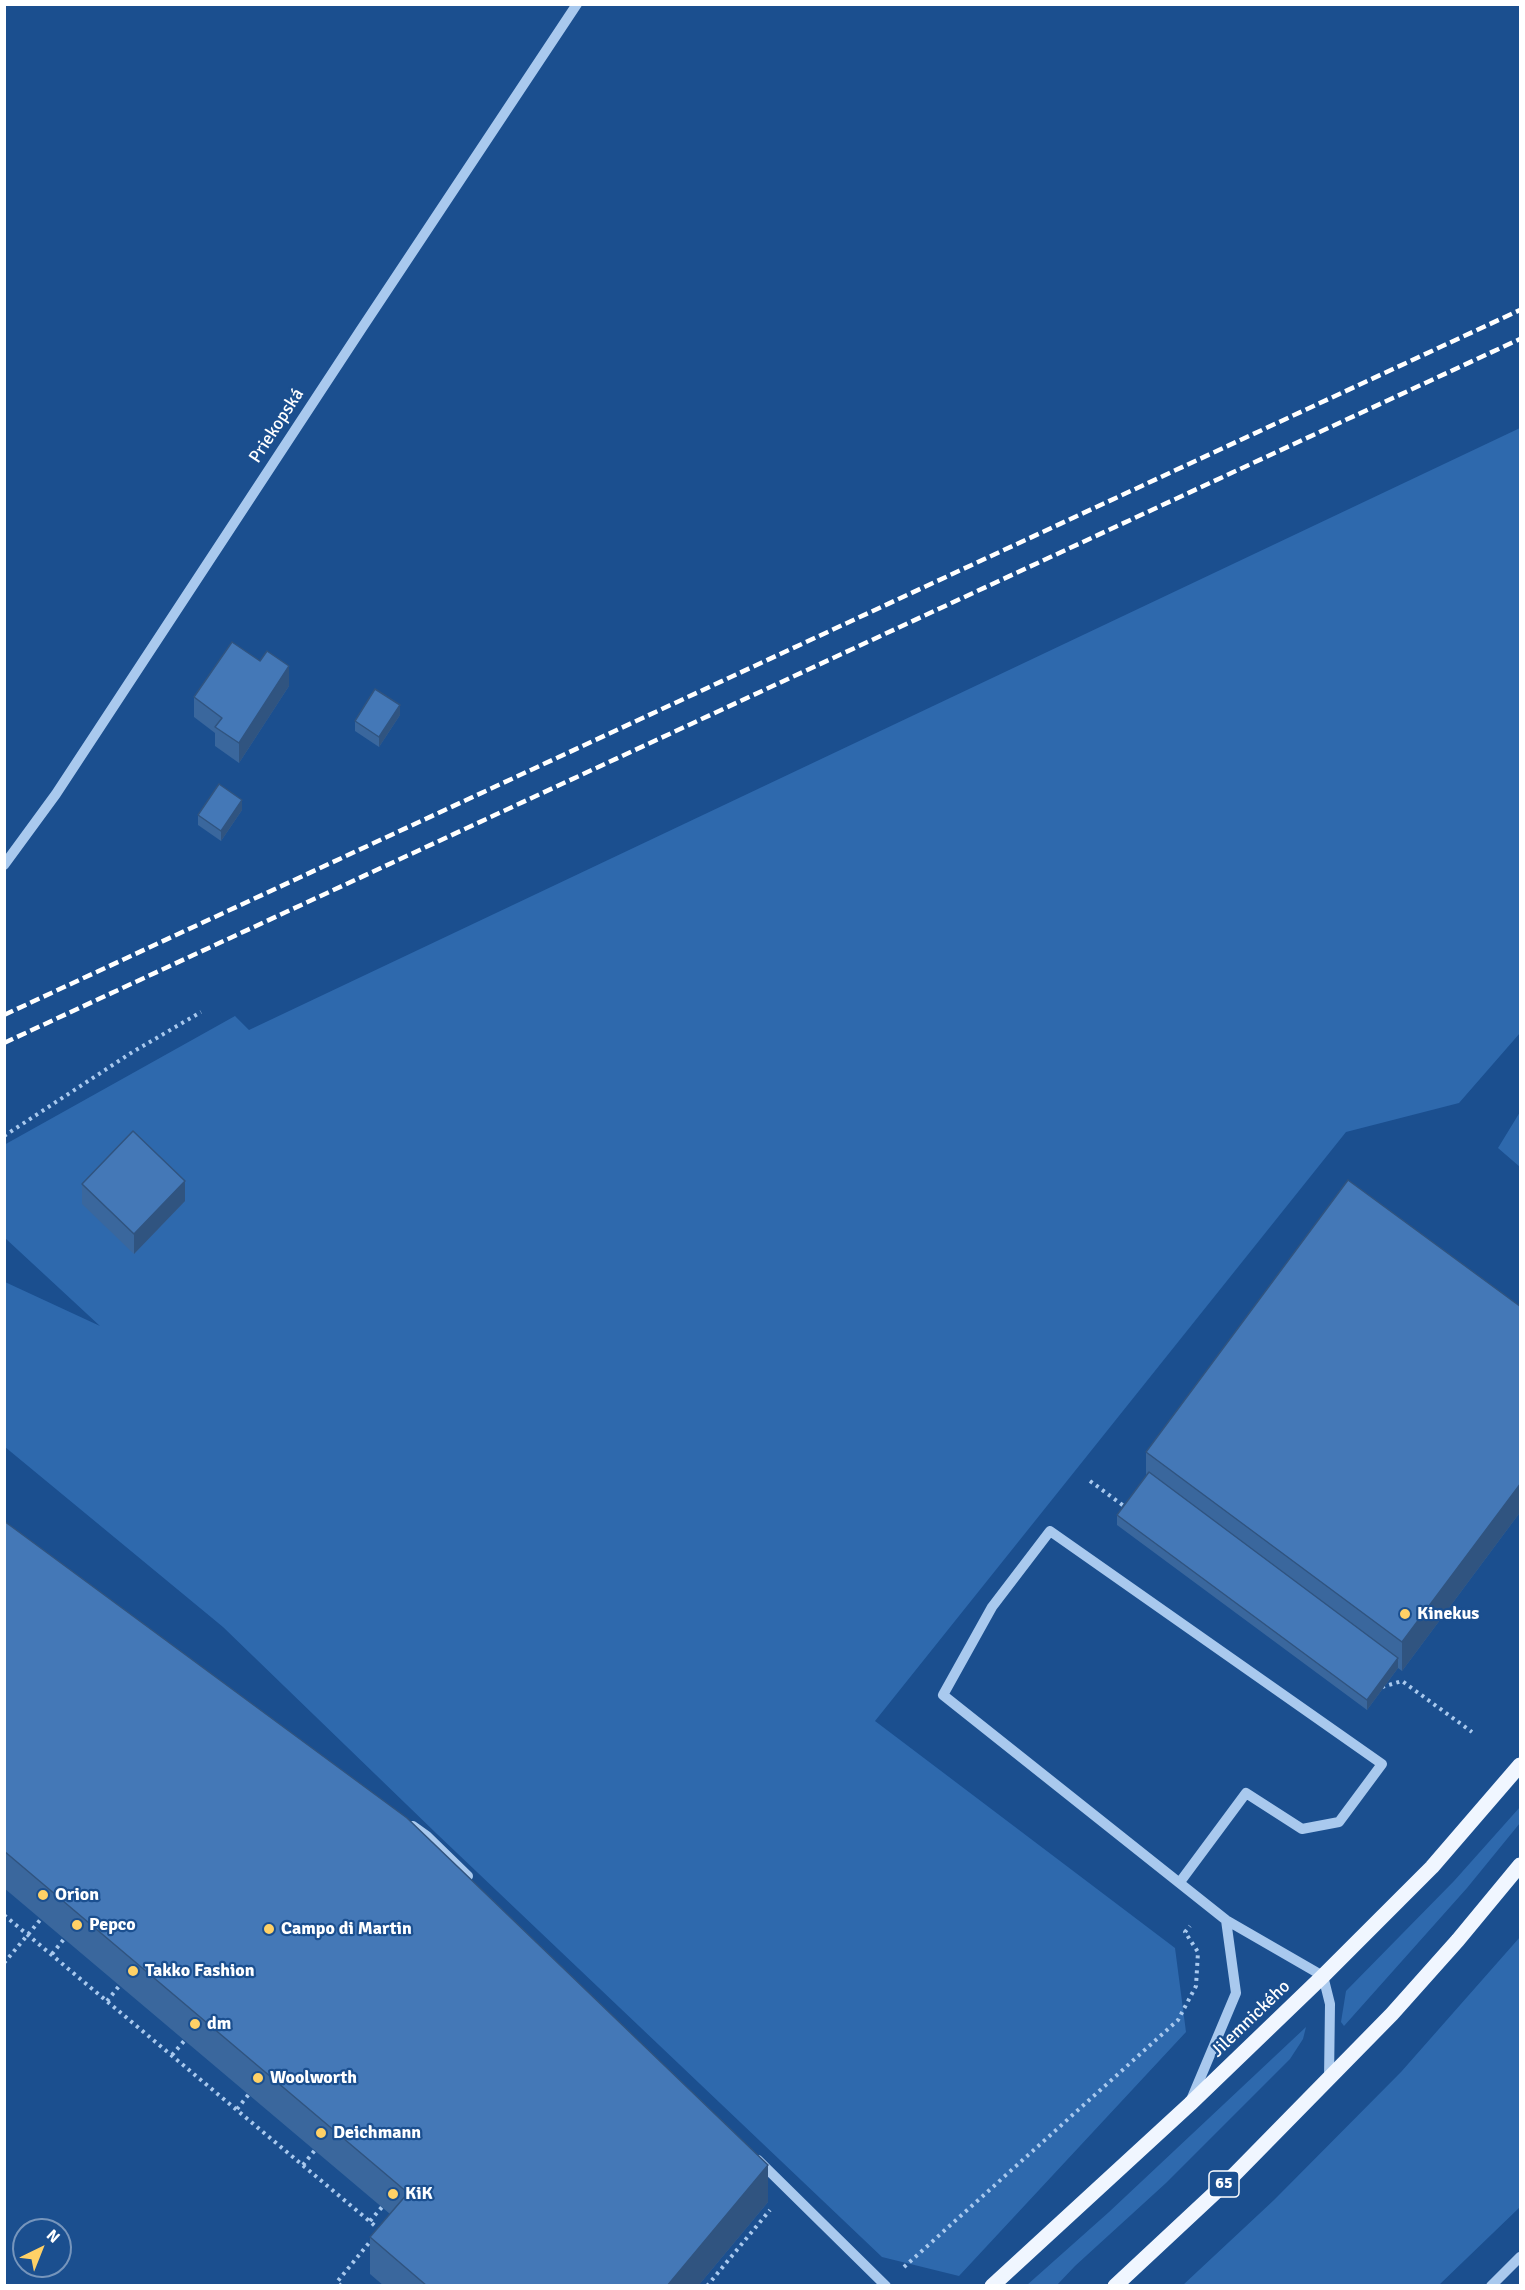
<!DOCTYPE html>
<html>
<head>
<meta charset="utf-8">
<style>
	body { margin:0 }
	#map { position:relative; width:1525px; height:2290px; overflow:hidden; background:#1b4f8f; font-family:Signika,sans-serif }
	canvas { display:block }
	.frame { position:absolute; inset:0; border:6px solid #fff; pointer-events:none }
	.north { position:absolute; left:12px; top:2218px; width:60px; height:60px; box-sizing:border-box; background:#1b4f8f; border:2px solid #7695bc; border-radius:50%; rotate:43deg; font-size:16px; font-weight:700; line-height:24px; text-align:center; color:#fff }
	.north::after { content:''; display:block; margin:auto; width:21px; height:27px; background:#ffd166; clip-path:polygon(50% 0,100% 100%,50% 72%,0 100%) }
</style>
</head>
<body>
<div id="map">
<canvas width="1525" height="2290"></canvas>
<div class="frame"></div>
<div class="north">N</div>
</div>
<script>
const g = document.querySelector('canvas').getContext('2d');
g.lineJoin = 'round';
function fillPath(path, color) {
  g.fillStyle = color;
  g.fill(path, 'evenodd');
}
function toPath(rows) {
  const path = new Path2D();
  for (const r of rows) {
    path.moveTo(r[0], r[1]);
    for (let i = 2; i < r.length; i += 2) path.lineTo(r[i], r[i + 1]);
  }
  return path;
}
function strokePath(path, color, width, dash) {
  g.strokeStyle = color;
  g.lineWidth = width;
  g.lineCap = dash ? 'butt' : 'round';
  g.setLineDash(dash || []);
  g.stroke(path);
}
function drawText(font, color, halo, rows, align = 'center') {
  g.font = font + ' Signika,sans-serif';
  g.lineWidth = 4.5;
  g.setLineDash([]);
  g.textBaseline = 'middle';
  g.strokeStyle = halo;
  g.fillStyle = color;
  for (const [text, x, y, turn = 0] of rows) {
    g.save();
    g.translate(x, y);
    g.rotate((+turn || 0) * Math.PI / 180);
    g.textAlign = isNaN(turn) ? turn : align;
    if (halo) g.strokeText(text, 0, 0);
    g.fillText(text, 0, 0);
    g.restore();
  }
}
fillPath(toPath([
	[1520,428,1520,1033,1459,1103,1346,1132,875,1721,1175,1948,1186,2032,959,2276,882,2257,437,1834,223,1627,5,1447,5,1282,100,1326,5,1238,4,1145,235,1016,249,1030],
	[1520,1112,1520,1167,1498,1148],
	[1520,1807,1520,1823,1467,1888,1344,2026,1341,2022,1346,1991,1454,1881],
	[1520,1937,1520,2207,1439,2285,1183,2285,1274,2200,1401,2072],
	[1306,2027,1303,2039,1290,2059,1166,2183,1075,2266,1057,2285,1027,2285,1109,2212]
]), '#2e69ad');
strokePath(toPath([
	[4,1136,131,1053,201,1012],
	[1090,1481,1128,1509],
	[1382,1687,1402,1681,1472,1732],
	[4,1915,380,2230],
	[52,1954,64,1939],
	[4,1963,41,1919],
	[107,2001,120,1985],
	[172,2055,185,2040],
	[237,2109,249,2094],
	[303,2165,315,2150],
	[370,2221,382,2207],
	[904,2267,1178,2020,1196,1986,1198,1952,1185,1932,1190,1926],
	[341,2286,337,2282,373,2238],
	[707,2286,770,2210]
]), '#a9c9ee', 4, [3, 4.5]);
strokePath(toPath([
	[4,865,56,794,360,331,577,4],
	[413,1826,427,1836,468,1876],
	[1180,1882,1246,1793,1302,1829,1339,1822,1382,1764,1050,1531,992,1607,943,1695,1226,1920,1323,1976,1330,2004,1329,2079],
	[1191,2100,1236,1993,1226,1920],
	[758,2160,886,2286],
	[1491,2286,1520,2257]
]), '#a9c9ee', 10);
strokePath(toPath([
	[992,2286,1190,2104,1323,1976,1432,1867,1520,1765],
	[1115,2286,1234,2175,1392,2014,1458,1940,1520,1865]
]), '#f0f6ff', 15);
strokePath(toPath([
	[4,1015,1520,310],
	[4,1043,1520,339]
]), '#fff', 4.5, [10, 4.5]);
fillPath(toPath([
	[289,686,239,763,215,746,215,733,194,717,194,697],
	[400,715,379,747,355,731,355,721],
	[242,810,221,841,198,825,198,815],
	[82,1184,185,1201,134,1254,82,1204],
	[1521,1307,1521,1511,1402,1671,1398,1668,1367,1710,1117,1525,1117,1515,1146,1476,1146,1452],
	[4,1521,768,2202,698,2286,384,2286,370,2274,370,2237,390,2214,4,1888]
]), '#3a679d');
fillPath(toPath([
	[289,666,289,686,239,763,239,743],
	[400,705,400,715,379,747,379,737],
	[242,800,242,810,221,841,221,831],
	[185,1181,185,1201,134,1254,134,1234],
	[1521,1483,1521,1511,1402,1671,1402,1642],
	[1398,1658,1398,1668,1367,1710,1367,1700],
	[768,2165,768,2202,698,2286,667,2286]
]), '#305480');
const building = toPath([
	[232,642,260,661,267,651,289,666,239,743,215,727,222,718,194,697,232,642],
	[375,689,400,705,379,737,355,721,375,689],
	[219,784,242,800,221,831,198,815,219,784],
	[133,1131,185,1181,134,1234,82,1184,133,1131],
	[1348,1180,1521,1307,1521,1483,1402,1642,1146,1452,1348,1180],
	[1149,1472,1398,1658,1367,1700,1117,1515,1149,1472],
	[4,1521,407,1818,768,2165,667,2286,427,2286,370,2237,408,2193,4,1851,4,1521]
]);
fillPath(building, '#4478b7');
strokePath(building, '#305480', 1.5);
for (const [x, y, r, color] of [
	[1405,1614,6,"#ffd166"],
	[43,1895,6,"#ffd166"],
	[77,1925,6,"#ffd166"],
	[269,1929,6,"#ffd166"],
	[133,1971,6,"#ffd166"],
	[195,2024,6,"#ffd166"],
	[258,2078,6,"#ffd166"],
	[321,2133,6,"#ffd166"],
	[393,2194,6,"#ffd166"]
]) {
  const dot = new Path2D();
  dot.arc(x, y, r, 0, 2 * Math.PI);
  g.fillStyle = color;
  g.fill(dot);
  strokePath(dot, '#1b4f8f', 2);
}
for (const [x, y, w] of [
	[1224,2184,30]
]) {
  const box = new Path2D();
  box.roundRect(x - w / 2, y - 13, w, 26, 4.5);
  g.fillStyle = '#1b4f8f';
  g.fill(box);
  strokePath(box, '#fff', 1.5);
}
drawText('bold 16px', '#fff', null, [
	["65",1224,2184]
]);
drawText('18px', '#fff', '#1b4f8f', [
	["Priekopská",277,426,-57],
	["Jilemnického",1251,2019,-44]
]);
drawText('bold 18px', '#fff', '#1b4f8f', [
	["Kinekus",1417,1614],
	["Orion",55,1895],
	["Pepco",89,1925],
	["Campo di Martin",281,1929],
	["Takko Fashion",145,1971],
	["dm",207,2024],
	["Woolworth",270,2078],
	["Deichmann",333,2133],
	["KiK",405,2194]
], 'left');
</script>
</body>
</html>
